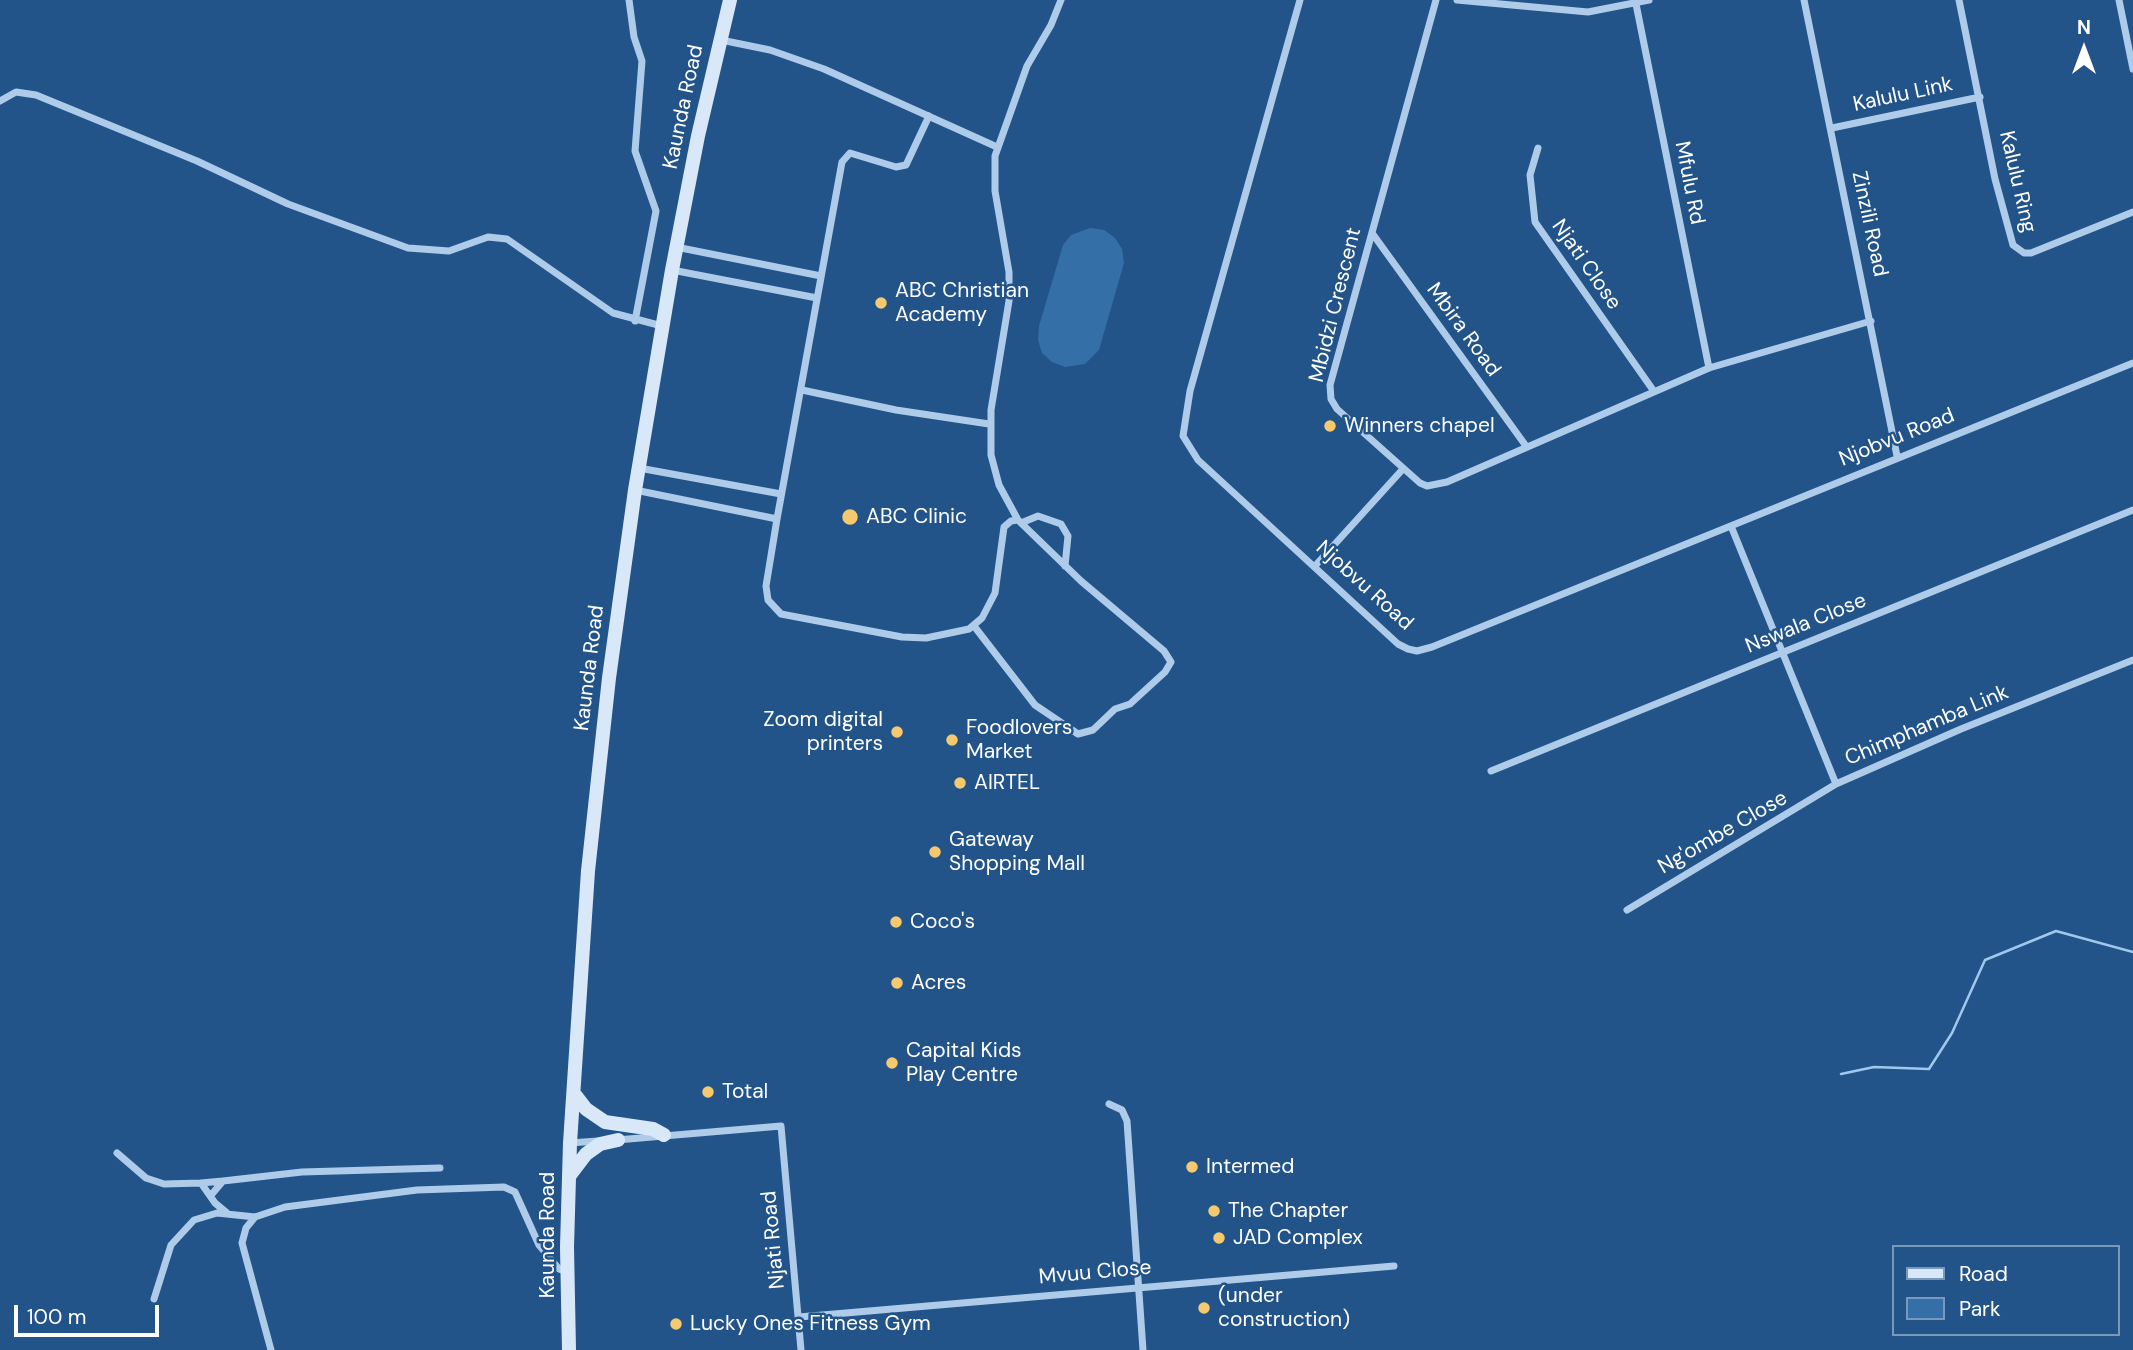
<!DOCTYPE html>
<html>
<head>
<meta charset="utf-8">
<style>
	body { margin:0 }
	#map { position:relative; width:2133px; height:1350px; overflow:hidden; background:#22548a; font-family:"DM Sans",sans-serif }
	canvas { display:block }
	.legend { position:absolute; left:1892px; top:1245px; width:228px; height:91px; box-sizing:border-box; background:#22548a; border:2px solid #7a98b9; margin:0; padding:9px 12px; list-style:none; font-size:21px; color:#fff }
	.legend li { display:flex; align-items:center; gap:14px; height:35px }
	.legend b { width:35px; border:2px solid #7a98b9 }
	.north { position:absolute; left:2049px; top:14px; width:70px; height:70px; -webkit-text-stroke:5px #22548a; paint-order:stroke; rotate:0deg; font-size:19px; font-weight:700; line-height:28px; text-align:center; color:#fff }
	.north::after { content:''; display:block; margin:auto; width:24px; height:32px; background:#fff; clip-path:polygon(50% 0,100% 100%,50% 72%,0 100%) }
	.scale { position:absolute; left:14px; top:1305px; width:145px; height:32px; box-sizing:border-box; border:4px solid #fff; border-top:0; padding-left:9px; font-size:21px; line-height:24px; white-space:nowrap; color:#fff; -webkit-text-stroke:5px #22548a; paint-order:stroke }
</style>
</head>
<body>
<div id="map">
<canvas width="2133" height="1350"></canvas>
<ul class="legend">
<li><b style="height:9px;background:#d9e8f8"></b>Road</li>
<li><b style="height:19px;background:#356fa7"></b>Park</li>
</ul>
<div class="north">N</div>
<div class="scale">100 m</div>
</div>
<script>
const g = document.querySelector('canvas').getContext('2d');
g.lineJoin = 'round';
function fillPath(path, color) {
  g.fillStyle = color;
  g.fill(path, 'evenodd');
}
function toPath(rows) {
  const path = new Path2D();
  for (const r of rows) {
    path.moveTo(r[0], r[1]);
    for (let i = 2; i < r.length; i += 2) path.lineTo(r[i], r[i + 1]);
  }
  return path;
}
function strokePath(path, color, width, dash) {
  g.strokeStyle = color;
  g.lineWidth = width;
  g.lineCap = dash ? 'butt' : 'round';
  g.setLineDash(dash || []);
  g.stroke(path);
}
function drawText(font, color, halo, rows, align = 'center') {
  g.font = font + ' "DM Sans",sans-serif';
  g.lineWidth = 5;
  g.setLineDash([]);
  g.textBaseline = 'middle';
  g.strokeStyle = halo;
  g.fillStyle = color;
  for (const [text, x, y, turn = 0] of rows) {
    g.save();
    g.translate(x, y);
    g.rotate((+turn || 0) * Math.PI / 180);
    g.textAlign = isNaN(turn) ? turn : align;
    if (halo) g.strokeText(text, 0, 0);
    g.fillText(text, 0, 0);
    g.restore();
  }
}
fillPath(toPath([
	[1090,228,1104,230,1115,238,1122,249,1124,263,1099,350,1085,364,1065,367,1052,362,1042,353,1038,340,1039,326,1063,245,1071,235]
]), '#356fa7');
strokePath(toPath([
	[1841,1074,1874,1067,1929,1069,1952,1033,1985,960,2056,931,2133,952]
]), '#a1c8ec', 2.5);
strokePath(toPath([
	[629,0,634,37,642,61,635,151,656,211,635,321],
	[1300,0,1190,391,1183,436,1198,460,1398,644,1408,649,1417,651,1432,647,2133,363],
	[1436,0,1330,385,1331,399,1337,409,1420,483,1427,486,1447,482,1709,368,1871,321],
	[1457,0,1588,12,1649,0],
	[1804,0,1897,456],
	[1959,0,1995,179,2013,245,2024,253,2031,253,2133,212],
	[2119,0,2133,69],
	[1636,4,1709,368],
	[721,40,770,50,824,69,997,147],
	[0,101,16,92,36,95,197,161,288,204,408,248,449,251,488,237,507,239,613,313,662,326],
	[929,116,906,165,896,167,850,153,842,162,777,519,766,586,768,600,781,614,902,637,926,638,969,629,982,618,995,593,1004,527,1011,521,1018,520],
	[1832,128,1980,97],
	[1538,148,1530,175,1535,222,1653,390],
	[1372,233,1526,446],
	[676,247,821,276],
	[672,270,817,298],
	[802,390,896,410,989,424],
	[639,468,781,494],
	[635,490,777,519],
	[1021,523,1038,516,1061,524,1068,536,1065,566],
	[1731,526,1836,784,1961,729,2133,660],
	[1315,566,1402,470],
	[974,626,1035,705,1078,734,1093,730,1115,709,1130,704,1165,672,1171,662,1164,651,1081,581,1018,520,999,485,991,455,991,410,1009,301,1009,272,995,191,995,156,1027,66,1051,25,1061,0],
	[1491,771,2133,510],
	[1627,910,1836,784],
	[1109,1104,1122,1110,1127,1121,1143,1350],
	[617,1140,781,1126,801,1350],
	[570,1143,598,1141],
	[117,1153,146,1178,164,1184,201,1183,215,1203,227,1213],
	[201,1183,223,1181],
	[212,1194,223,1181,302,1172,440,1168],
	[255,1217,246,1228,242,1243,271,1350],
	[154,1299,171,1245,194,1220,217,1213,255,1217,285,1207,417,1190,504,1187,515,1192,539,1245,559,1269,567,1272],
	[799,1317,1394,1266]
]), '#aeccea', 7);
strokePath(toPath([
	[576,1096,586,1109,605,1122,653,1129,664,1135],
	[570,1175,586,1154,600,1144,618,1140],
	[569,1350,567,1247,570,1143,588,871,609,678,635,490,672,270,698,136,730,0]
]), '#d9e8f8', 14);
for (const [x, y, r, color] of [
	[881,303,7,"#f7c96f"],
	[1330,426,7,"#f7c96f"],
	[850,517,9,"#f7c96f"],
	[897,732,7,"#f7c96f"],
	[952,740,7,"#f7c96f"],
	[960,783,7,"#f7c96f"],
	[935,852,7,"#f7c96f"],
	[896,922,7,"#f7c96f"],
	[897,983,7,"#f7c96f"],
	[892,1063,7,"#f7c96f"],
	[708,1092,7,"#f7c96f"],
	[1192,1167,7,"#f7c96f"],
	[1214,1211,7,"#f7c96f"],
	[1219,1238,7,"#f7c96f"],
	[1204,1308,7,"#f7c96f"],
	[676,1324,7,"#f7c96f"]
]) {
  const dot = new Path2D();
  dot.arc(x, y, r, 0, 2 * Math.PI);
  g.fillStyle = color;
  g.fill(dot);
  strokePath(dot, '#22548a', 2.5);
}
drawText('21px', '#fff', '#22548a', [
	["Kalulu Link",1903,95,-12],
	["Kaunda Road",684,107,-78],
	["Kalulu Ring",2017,182,77],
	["Mfulu Rd",1689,183,79],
	["Zinzili Road",1869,224,78],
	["Njati Close",1586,265,55],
	["Mbidzi Crescent",1336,305,-76],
	["Mbira Road",1463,330,54],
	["Njobvu Road",1897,438,-22],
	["Njobvu Road",1364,586,42],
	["Nswala Close",1806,624,-22],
	["Kaunda Road",590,668,-83],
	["Chimphamba Link",1927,726,-23],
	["Ng'ombe Close",1723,833,-30],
	["Kaunda Road",548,1235,-90],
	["Njati Road",774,1240,-95],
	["Mvuu Close",1095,1273,-5]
]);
drawText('21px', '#fff', '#22548a', [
	["ABC Christian",895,291],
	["Academy",895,315],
	["Winners chapel",1344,426],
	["ABC Clinic",866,517],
	["Zoom digital",883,720,"right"],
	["printers",883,744,"right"],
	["Foodlovers",966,728],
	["Market",966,752],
	["AIRTEL",974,783],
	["Gateway",949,840],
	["Shopping Mall",949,864],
	["Coco's",910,922],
	["Acres",911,983],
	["Capital Kids",906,1051],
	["Play Centre",906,1075],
	["Total",722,1092],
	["Intermed",1206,1167],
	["The Chapter",1228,1211],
	["JAD Complex",1233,1238],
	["(under",1218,1296],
	["construction)",1218,1320],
	["Lucky Ones Fitness Gym",690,1324]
], 'left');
</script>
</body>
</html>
